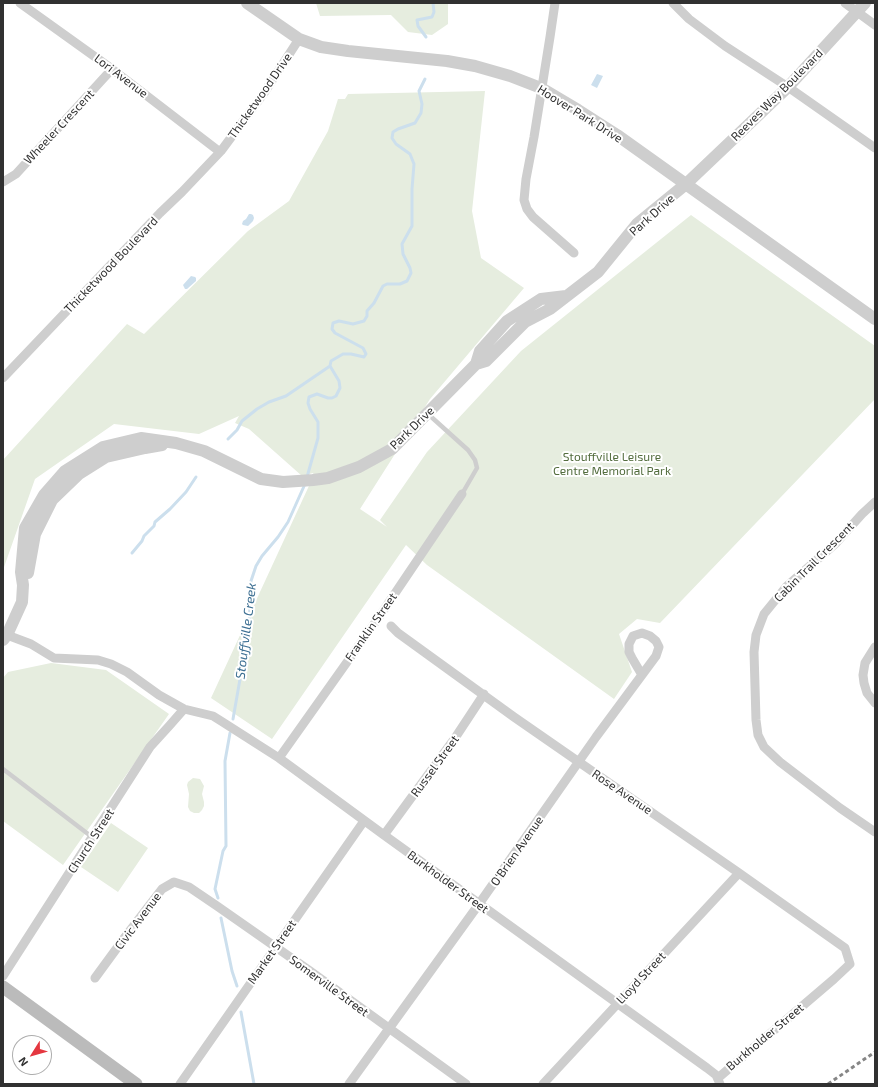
<!DOCTYPE html>
<html>
<head>
<meta charset="utf-8">
<style>
	body { margin:0 }
	#map { position:relative; width:878px; height:1087px; overflow:hidden; background:#fff; font-family:"Exo 2",sans-serif }
	canvas { display:block }
	.frame { position:absolute; inset:0; border:4px solid #313131; pointer-events:none }
	.north { position:absolute; left:12px; top:1035px; width:40px; height:40px; box-sizing:border-box; background:#fff; border:1px solid #adadad; border-radius:50%; rotate:233deg; font-size:11px; font-weight:700; line-height:16px; text-align:center; color:#313131 }
	.north::after { content:''; display:block; margin:auto; width:14px; height:18px; background:#e43740; clip-path:polygon(50% 0,100% 100%,50% 72%,0 100%) }
</style>
</head>
<body>
<div id="map">
<canvas width="878" height="1087"></canvas>
<div class="frame"></div>
<div class="north">N</div>
</div>
<script>
const g = document.querySelector('canvas').getContext('2d');
g.lineJoin = 'round';
function fillPath(path, color) {
  g.fillStyle = color;
  g.fill(path, 'evenodd');
}
function toPath(rows) {
  const path = new Path2D();
  for (const r of rows) {
    path.moveTo(r[0], r[1]);
    for (let i = 2; i < r.length; i += 2) path.lineTo(r[i], r[i + 1]);
  }
  return path;
}
function strokePath(path, color, width, dash) {
  g.strokeStyle = color;
  g.lineWidth = width;
  g.lineCap = dash ? 'butt' : 'round';
  g.setLineDash(dash || []);
  g.stroke(path);
}
function drawText(font, color, halo, rows, align = 'center') {
  g.font = font + ' "Exo 2",sans-serif';
  g.lineWidth = 4;
  g.setLineDash([]);
  g.textBaseline = 'middle';
  g.strokeStyle = halo;
  g.fillStyle = color;
  for (const [text, x, y, turn = 0] of rows) {
    g.save();
    g.translate(x, y);
    g.rotate((+turn || 0) * Math.PI / 180);
    g.textAlign = isNaN(turn) ? turn : align;
    if (halo) g.strokeText(text, 0, 0);
    g.fillText(text, 0, 0);
    g.restore();
  }
}
fillPath(toPath([
	[316,3,448,3,448,24,432,35,408,32,391,15,320,16],
	[485,91,472,211,481,258,524,288,430,399,360,509,387,527,380,520,427,452,521,351,691,215,875,346,875,399,660,623,637,619,619,634,632,672,614,699,427,565,406,545,272,739,211,698,314,475,313,473,302,476,249,429,235,423,239,416,199,434,114,424,35,479,3,570,3,460,127,324,144,334,248,231,289,201,328,131,338,99,345,99,348,94],
	[51,663,106,670,169,714,63,865,3,821,3,678,8,672],
	[193,778,200,779,204,786,202,794,204,802,204,806,202,810,199,813,194,813,190,811,188,807,189,794,187,785,188,782],
	[111,823,148,848,118,892,81,867]
]), '#e6eddf');
fillPath(toPath([
	[597,74,603,76,597,88,591,85],
	[249,214,251,214,253,215,254,218,253,221,248,226,243,225,242,224,243,221,246,219],
	[191,276,195,277,196,278,196,281,187,289,185,289,183,285]
]), '#ccdfed');
strokePath(toPath([
	[426,37,418,26,417,20,432,17,434,12,433,3],
	[228,439,237,430,242,421,257,409,269,402,286,396,330,366],
	[307,477,318,438,318,422,310,409,308,403,309,397,317,394,328,398,332,398,336,396,340,388,339,381,330,366,331,361,343,354,351,354,364,357,366,354,363,348,335,333,332,329,333,323,339,321,353,324,364,321,367,316,367,311,374,303,383,286,387,284,400,284,407,281,411,273,410,268,403,254,402,244,412,226,412,189,414,164,410,154,396,144,392,138,393,132,398,129,415,123,421,113,422,104,419,91,425,79],
	[132,553,142,541,144,536,154,526,155,522,170,509,186,492,196,477],
	[233,719,249,628,251,581,256,566,262,556,278,537,288,522,305,484],
	[218,898,215,889,223,851,226,846,225,761,230,733],
	[221,918,232,971,237,986],
	[241,1012,254,1084]
]), '#ccdfed', 3);
strokePath(toPath([
	[428,414,468,450,475,460,477,468,462,494],
	[3,769,92,837]
]), '#cecece', 4.5);
strokePath(toPath([
	[20,3,112,69,220,152],
	[555,3,550,37,534,137,526,179,524,200,527,209,533,217,574,253],
	[673,3,689,19,725,46,788,87,875,148],
	[845,3,875,25],
	[3,182,16,174,112,69],
	[3,378,160,213,182,192,221,151,264,93,299,39],
	[875,502,862,514,836,543,786,587,764,614,756,635,754,652,756,720,758,735,764,747,780,762,840,808,875,832],
	[391,626,398,633,514,717,739,873,845,948,850,964,834,979,718,1078],
	[3,632,7,635,31,644,54,658,98,660,111,664,127,672,159,695,184,709,213,716,221,721,279,758,384,835,707,1068,716,1075,720,1084],
	[875,647,865,663,863,675,864,683,867,693,875,703],
	[279,758,379,617,462,494],
	[384,835,455,738,484,694],
	[3,976,150,747,170,725,184,709],
	[95,978,125,937,162,889,174,882,189,887,217,906,310,971,466,1084],
	[180,1084,364,821],
	[349,1084,479,904,596,737,656,656,659,647,656,641,650,636,642,633,633,636,629,644,629,652,632,658,642,675],
	[543,1084,739,873]
]), '#cecece', 9);
strokePath(toPath([
	[247,3,299,39,321,47,348,51,447,61,475,66,510,76,541,88,578,110,617,135,875,319],
	[476,364,480,351,507,321,541,299,566,296],
	[28,573,35,534,52,500,79,474,106,457,145,448,162,445],
	[3,640,7,635,22,602,23,585,21,572,25,528,44,495,65,471,103,447,141,438,176,443,204,451,261,479,283,482,313,480,328,478,359,467,392,449,476,364,486,361,525,322,550,309,598,272,637,224,686,184,788,87,865,3]
]), '#cecece', 12);
strokePath(toPath([
	[3,987,136,1084]
]), '#bbb', 13);
strokePath(toPath([
	[828,1084,875,1052]
]), '#868686', 3, [4, 3]);
drawText('12px', '#313131', '#fff', [
	["Lori Avenue",121,76,37],
	["Reeves Way Boulevard",777,95,-45],
	["Thicketwood Drive",260,96,-55],
	["Hoover Park Drive",580,114,32],
	["Wheeler Crescent",59,127,-47],
	["Park Drive",652,215,-42],
	["Thicketwood Boulevard",111,265,-46],
	["Park Drive",412,428,-44],
	["Cabin Trail Crescent",814,562,-45],
	["Franklin Street",371,627,-55],
	["Russel Street",435,766,-54],
	["Rose Avenue",622,792,34],
	["Church Street",91,841,-57],
	["O'Brien Avenue",517,851,-55],
	["Burkholder Street",448,882,36],
	["Civic Avenue",138,921,-53],
	["Market Street",272,952,-55],
	["Lloyd Street",641,978,-47],
	["Somerville Street",329,986,36],
	["Burkholder Street",765,1037,-40]
]);
drawText('12px', '#536d3e', '#fff', [
	["Stouffville Leisure",612,457],
	["Centre Memorial Park",612,471]
]);
drawText('italic 13px', '#3e7093', '#fff', [
	["Stouffville Creek",246,631,-83]
]);
</script>
</body>
</html>
